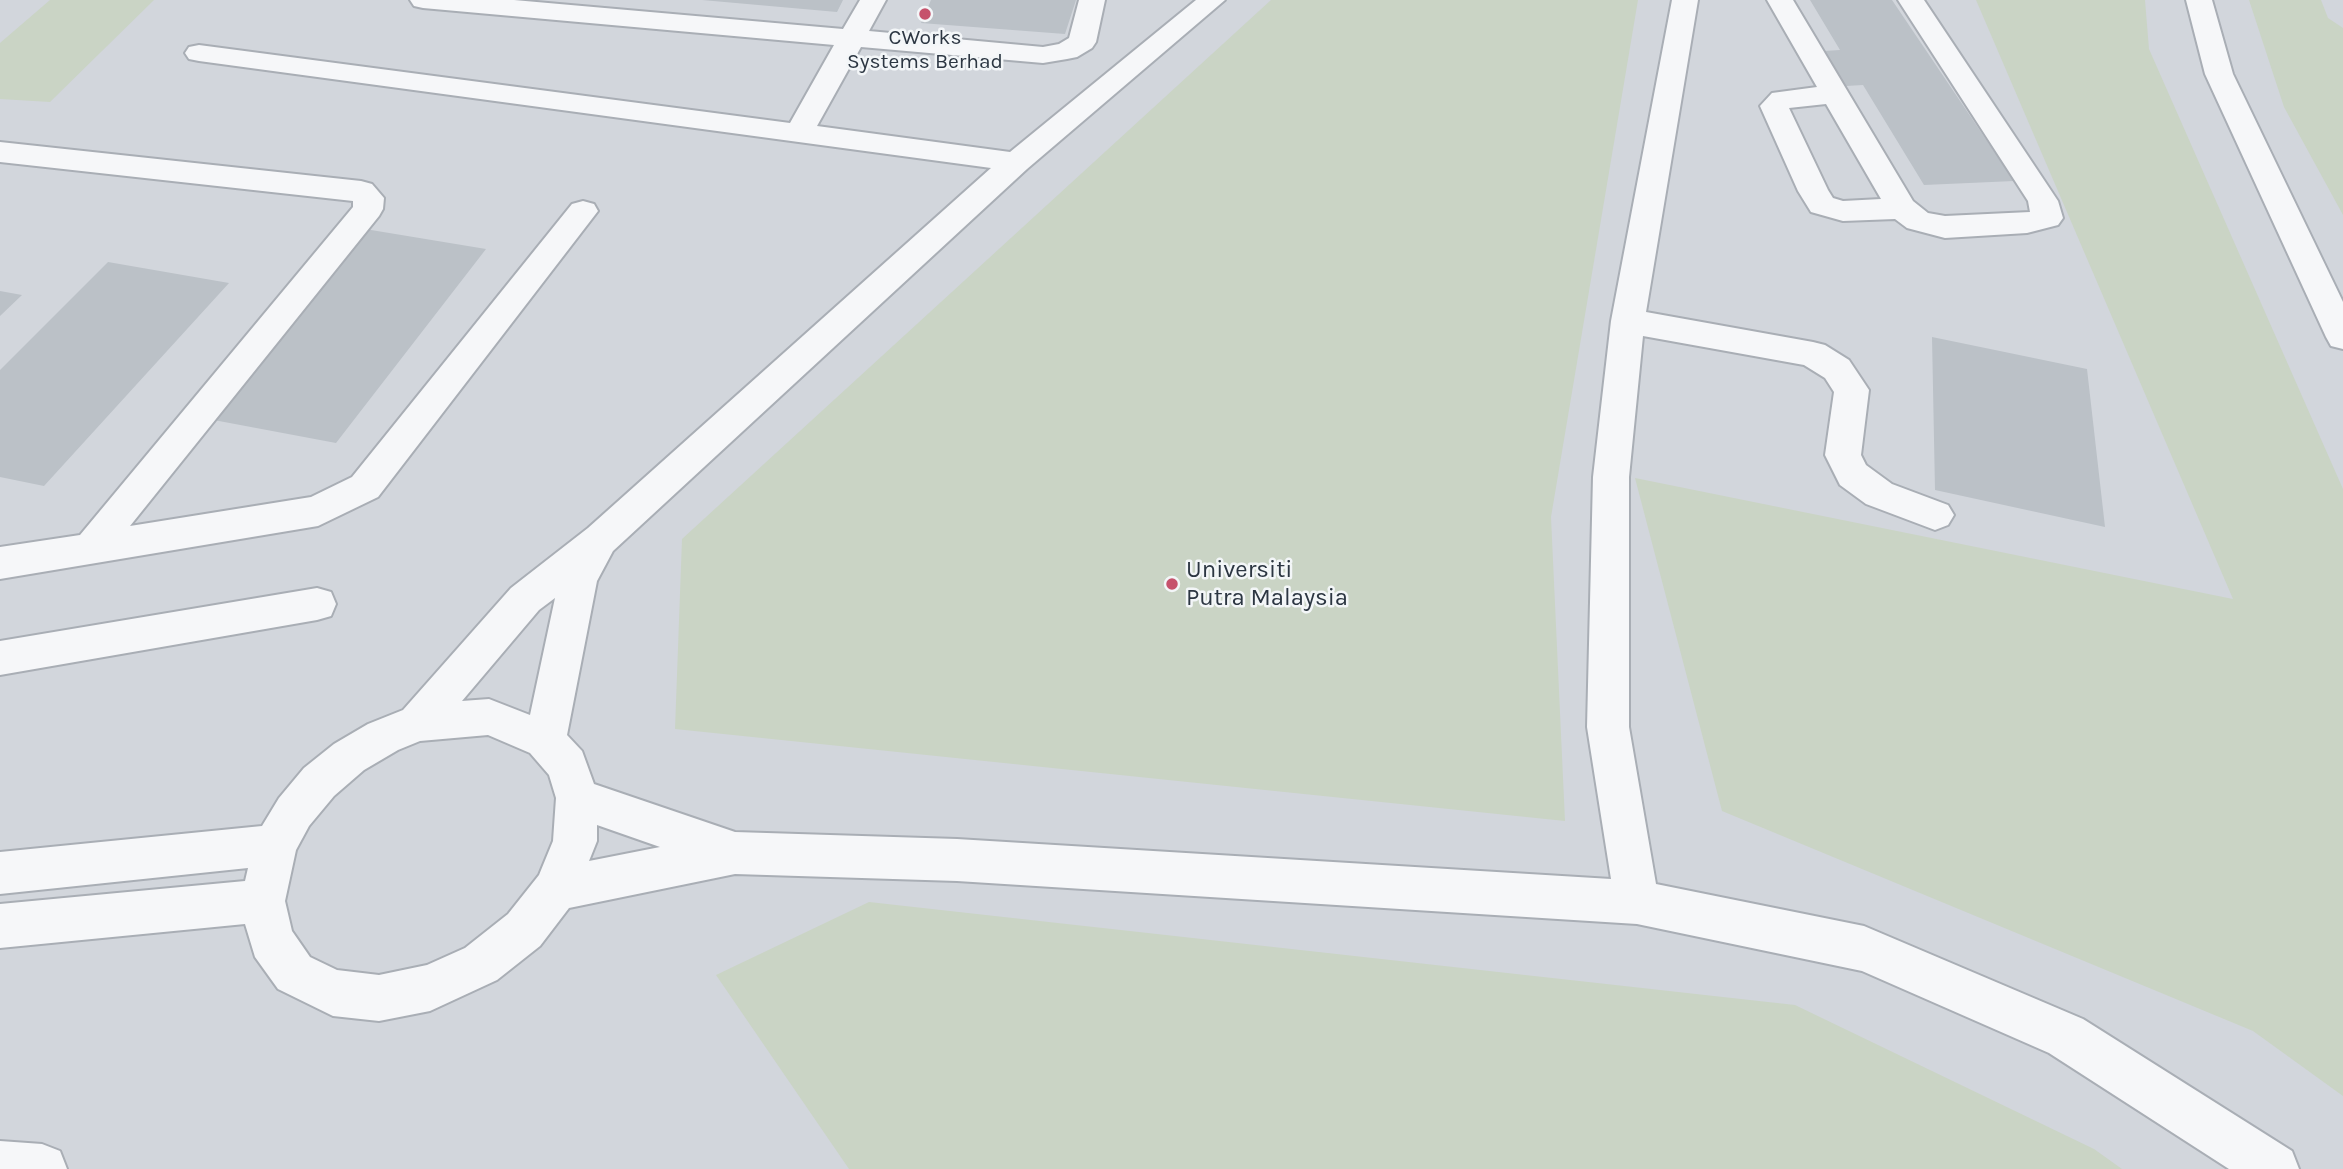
<!DOCTYPE html>
<html>
<head>
<meta charset="utf-8">
<style>
	body { margin:0 }
	canvas { display:block; background:#e4e7eb }
</style>
</head>
<body>
<canvas width="2343" height="1169"></canvas>
<script>
const g = document.querySelector('canvas').getContext('2d');
g.lineJoin = 'round';
function fillPath(path, color) {
  g.fillStyle = color;
  g.fill(path, 'evenodd');
}
function toPath(rows) {
  const path = new Path2D();
  for (const r of rows) {
    path.moveTo(r[0], r[1]);
    for (let i = 2; i < r.length; i += 2) path.lineTo(r[i], r[i + 1]);
  }
  return path;
}
function strokePath(path, color, width, dash) {
  g.strokeStyle = color;
  g.lineWidth = width;
  g.lineCap = dash ? 'butt' : 'round';
  g.setLineDash(dash || []);
  g.stroke(path);
}
function drawText(font, color, halo, rows, align = 'center') {
  g.font = font + ' Karla,sans-serif';
  g.lineWidth = 5;
  g.setLineDash([]);
  g.textBaseline = 'middle';
  g.strokeStyle = halo;
  g.fillStyle = color;
  for (const [text, x, y, turn = 0] of rows) {
    g.save();
    g.translate(x, y);
    g.rotate((+turn || 0) * Math.PI / 180);
    g.textAlign = isNaN(turn) ? turn : align;
    if (halo) g.strokeText(text, 0, 0);
    g.fillText(text, 0, 0);
    g.restore();
  }
}
fillPath(toPath([
	[0,0,2343,0,2343,1169,0,1169]
]), '#d2d6dc');
fillPath(toPath([
	[50,0,154,0,50,102,0,99,0,43],
	[1271,0,1638,0,1551,517,1565,821,675,729,682,539],
	[1976,0,2145,0,2149,49,2343,489,2343,1096,2253,1031,1722,811,1635,478,2233,599],
	[2249,0,2321,0,2328,18,2343,28,2343,215,2284,107],
	[869,902,1795,1005,2094,1149,2122,1169,849,1169,716,975]
]), '#cad4c5');
fillPath(toPath([
	[702,0,843,0,837,12],
	[931,0,1076,0,1065,34,921,23],
	[1810,0,1892,0,2014,181,1924,185,1863,85,1846,86,1824,51,1840,50],
	[365,229,486,249,336,443,203,418],
	[108,262,229,283,44,486,0,477,0,370],
	[0,291,22,295,0,316],
	[1932,337,2087,369,2105,527,1935,490]
]), '#bbc1c7');
const minor = toPath([
	[410,0,514,0,843,29,860,0,886,0,869,31,1043,47,1059,44,1069,38,1079,0,1105,0,1096,42,1092,48,1077,57,1067,59,1043,63,861,47,817,126,1010,152,1196,0,1225,0,1027,169,613,551,597,581,567,735,582,751,594,784,735,832,957,839,1611,879,1587,727,1593,477,1611,321,1672,0,1698,0,1646,312,1813,342,1825,345,1849,360,1869,390,1861,455,1866,465,1892,484,1948,505,1954,515,1948,525,1935,530,1866,504,1840,485,1825,455,1834,392,1825,378,1804,365,1643,336,1629,477,1629,727,1656,884,1864,926,2083,1019,2292,1151,2299,1169,2229,1169,2049,1053,1862,971,1637,924,957,881,735,874,569,908,540,946,497,980,430,1011,379,1021,333,1016,278,989,255,957,245,924,0,948,0,904,245,881,248,868,0,894,0,852,262,826,279,798,304,768,334,744,368,724,403,710,511,588,588,528,991,168,199,61,189,59,185,53,189,47,199,45,790,123,834,45,423,8,414,6,410,0],
	[555,598,530,715,489,699,462,701,539,610,555,598],
	[488,735,530,753,549,775,556,798,553,841,539,875,508,914,465,948,427,965,379,975,337,970,310,957,292,931,285,901,296,850,309,826,334,796,364,770,398,750,420,741,488,735],
	[597,825,660,847,589,861,597,841,597,825],
	[1767,0,1793,0,1913,201,1928,213,1945,216,2030,212,2028,201,1898,0,1924,0,2058,201,2063,218,2058,225,2027,233,1945,238,1907,228,1895,219,1843,221,1811,212,1798,191,1760,106,1772,93,1817,87,1767,0],
	[1826,104,1881,199,1843,201,1833,198,1828,190,1789,108,1826,104],
	[2186,0,2212,0,2233,74,2343,302,2343,349,2331,346,2326,337,2205,74,2186,0],
	[0,142,361,181,372,184,384,198,383,209,379,216,130,526,311,497,352,477,572,204,583,201,594,204,598,211,378,497,318,526,0,579,0,547,80,535,353,207,353,201,0,162,0,142],
	[317,588,331,592,336,604,331,616,317,620,0,675,0,641,317,588],
	[0,1141,42,1144,60,1151,67,1169,0,1169,0,1141]
]);
strokePath(minor, '#a9aeb5', 4);
fillPath(minor, '#f6f7f9');
for (const [x, y, r, color] of [
	[925,14,7,"#c6526c"],
	[1172,584,7,"#c6526c"]
]) {
  const dot = new Path2D();
  dot.arc(x, y, r, 0, 2 * Math.PI);
  g.fillStyle = color;
  g.fill(dot);
  strokePath(dot, '#f3f6f8', 2.5);
}
drawText('21px', '#2c3642', '#f3f6f8', [
	["CWorks",925,38],
	["Systems Berhad",925,62]
]);
drawText('24px', '#2c3642', '#f3f6f8', [
	["Universiti",1186,570],
	["Putra Malaysia",1186,598]
], 'left');
</script>
</body>
</html>
